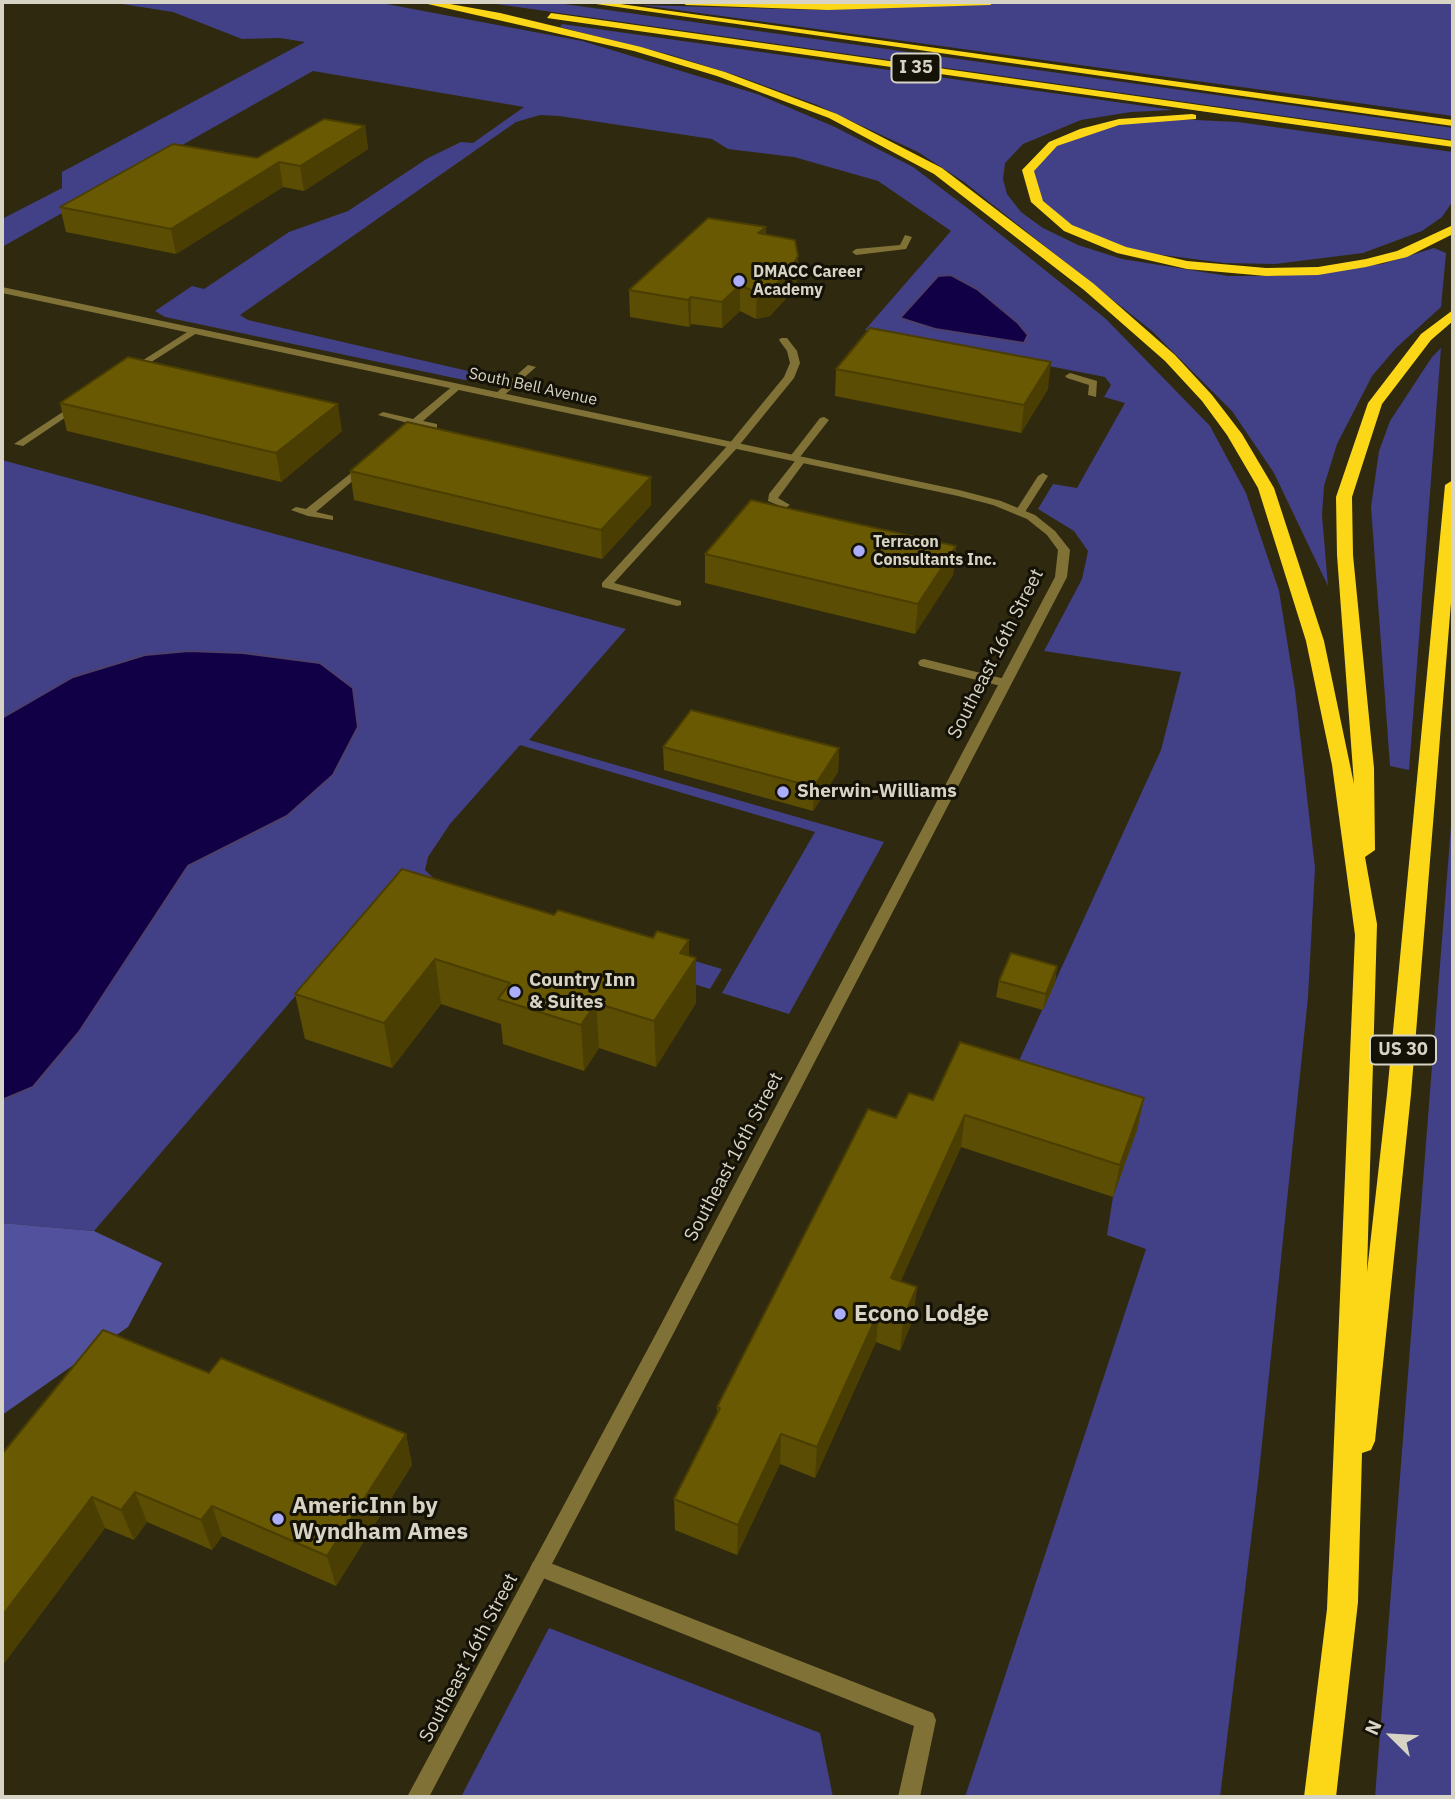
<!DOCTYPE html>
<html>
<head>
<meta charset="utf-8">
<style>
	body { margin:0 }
	#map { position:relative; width:1455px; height:1799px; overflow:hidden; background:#2f290f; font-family:"IBM Plex Sans",sans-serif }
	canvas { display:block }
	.frame { position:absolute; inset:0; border:4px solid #d8d4c5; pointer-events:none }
	.north { position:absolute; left:1357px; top:1701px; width:70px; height:70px; -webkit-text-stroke:5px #141107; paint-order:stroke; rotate:294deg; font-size:19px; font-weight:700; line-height:28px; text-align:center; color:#d8d4c5 }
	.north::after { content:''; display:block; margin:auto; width:24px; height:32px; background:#d8d4c5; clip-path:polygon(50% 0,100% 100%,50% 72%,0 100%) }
</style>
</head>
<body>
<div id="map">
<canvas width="1455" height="1799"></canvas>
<div class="frame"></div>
<div class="north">N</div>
</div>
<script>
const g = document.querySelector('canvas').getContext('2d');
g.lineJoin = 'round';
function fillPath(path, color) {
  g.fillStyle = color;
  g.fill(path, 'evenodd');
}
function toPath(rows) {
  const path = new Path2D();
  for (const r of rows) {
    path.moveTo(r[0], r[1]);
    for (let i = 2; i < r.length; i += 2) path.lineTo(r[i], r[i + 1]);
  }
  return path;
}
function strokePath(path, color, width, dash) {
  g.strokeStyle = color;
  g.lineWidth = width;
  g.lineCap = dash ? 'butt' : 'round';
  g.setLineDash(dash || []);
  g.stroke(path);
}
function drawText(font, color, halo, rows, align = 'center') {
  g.font = font + ' "IBM Plex Sans",sans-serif';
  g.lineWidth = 6;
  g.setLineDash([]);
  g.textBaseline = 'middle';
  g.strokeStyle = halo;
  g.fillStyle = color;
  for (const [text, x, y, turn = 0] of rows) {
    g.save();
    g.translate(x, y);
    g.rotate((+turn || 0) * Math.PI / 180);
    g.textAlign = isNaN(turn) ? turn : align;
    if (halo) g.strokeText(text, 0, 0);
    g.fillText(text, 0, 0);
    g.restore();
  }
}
fillPath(toPath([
	[109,2,376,2,582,41,757,94,835,127,913,167,970,210,1106,319,1210,426,1246,493,1279,591,1295,690,1315,868,1308,997,1258,1482,1220,1797,965,1797,1146,1249,1107,1235,1113,1197,1136,1130,1006,1089,1161,750,1181,672,1044,651,1082,579,1088,551,1074,531,1038,509,1053,484,1077,488,1125,403,1104,397,1111,385,1105,377,865,330,951,231,878,181,794,157,728,149,712,139,559,116,540,115,516,122,240,315,248,320,494,377,464,380,165,317,155,311,192,286,204,289,289,232,348,211,428,158,461,142,473,143,524,107,313,71,2,247,2,219,62,188,62,172,305,42,280,38,242,39,173,12],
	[482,2,550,2,1453,128,1453,140],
	[1029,2,1453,2,1453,116,641,5,820,10],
	[562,24,1173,110,1131,112,1081,120,1023,144,1005,163,1003,179,1007,194,1021,212,1043,228,1078,245,1122,259,1228,276,1278,276,1382,264,1434,248,1446,253,1441,307,1396,348,1372,376,1337,444,1324,486,1322,515,1328,586,1274,473,1232,411,1152,331,964,182,918,152,817,105,738,76,671,55,560,27],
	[1175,119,1238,122,1453,152,1453,201,1442,217,1422,231,1363,253,1275,264,1224,263,1140,252,1101,239,1072,226,1047,210,1033,192,1034,160,1045,150,1114,124],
	[1441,348,1409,770,1390,766,1371,507,1379,451,1390,421,1432,357],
	[2,460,626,629,529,740,884,842,789,1014,722,993,815,832,520,745,450,824,428,857,425,870,443,887,722,969,710,989,387,889,94,1231,2,1223],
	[1453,801,1453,1797,1375,1797,1436,1015],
	[549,1628,820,1733,833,1797,461,1797]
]), '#424087');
fillPath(toPath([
	[2,1223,94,1231,162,1263,128,1327,2,1415]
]), '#52519d');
const water = toPath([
	[951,275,977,289,1018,323,1028,335,1024,343,935,329,900,318,938,276,951,275],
	[189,651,243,653,320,663,353,688,358,727,333,775,287,816,188,866,79,1032,33,1087,2,1100,2,718,73,677,145,655,189,651]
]);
fillPath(water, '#110045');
strokePath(water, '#4d406b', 2);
fillPath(toPath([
	[905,235,912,237,906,249,856,255,852,252,856,249,900,245,905,235],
	[192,329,200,331,134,373,126,371,192,329],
	[781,338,787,338,797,351,800,363,794,378,737,448,614,583,681,601,681,605,677,606,602,587,602,583,729,444,784,377,790,363,787,351,779,340,781,338],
	[528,365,536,367,501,398,495,398,495,394,528,365],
	[1070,373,1097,381,1096,397,1088,395,1089,385,1067,378,1065,376,1070,373],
	[454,385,462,387,423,421,437,424,437,428,417,426,399,439,394,436,408,423,378,415,383,412,413,419,454,385],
	[78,402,83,405,81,407,23,446,14,444,78,402],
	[824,417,829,420,800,457,806,460,778,498,790,505,785,508,768,501,769,494,795,461,789,458,820,418,824,417],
	[365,462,369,463,369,467,316,512,333,516,333,520,308,516,291,510,296,507,306,509,365,462],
	[1043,473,1048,476,1025,512,1020,515,1016,514,1015,512,1038,476,1043,473],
	[924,659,1009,680,1011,683,1005,687,920,666,918,663,920,660,924,659],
	[540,1559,933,1713,936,1720,920,1797,898,1797,914,1726,533,1574,530,1568,533,1562,540,1559]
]), '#807237');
fillPath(toPath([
	[2,287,959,490,1001,501,1035,515,1055,531,1070,550,1067,577,670,1340,429,1797,407,1797,658,1330,1055,577,1058,550,1047,535,1027,519,993,505,958,496,2,293,2,287]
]), '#807237');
fillPath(toPath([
	[419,2,439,2,500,13,641,47,725,72,837,114,942,168,1094,284,1175,355,1212,395,1242,434,1274,488,1324,641,1354,784,1337,555,1336,497,1368,403,1421,334,1453,310,1453,321,1431,340,1382,404,1352,497,1353,555,1374,768,1375,850,1365,857,1377,924,1367,1272,1387,1094,1445,485,1453,480,1453,578,1411,1094,1375,1441,1371,1450,1362,1453,1358,1602,1336,1797,1304,1797,1327,1609,1355,935,1332,765,1306,641,1258,488,1227,435,1202,401,1165,361,1084,290,934,174,829,118,717,76,634,51,419,2],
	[582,2,606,2,1453,120,1453,126,582,2],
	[681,2,828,4,995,2,990,5,828,10,686,5,681,2],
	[551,13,1453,141,1453,147,547,18,551,13],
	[1192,114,1196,115,1196,119,1119,125,1057,146,1034,171,1043,201,1072,225,1126,247,1187,261,1266,268,1318,267,1366,259,1397,251,1453,225,1453,234,1407,257,1366,267,1318,275,1266,276,1187,269,1117,253,1064,231,1031,202,1022,170,1049,142,1080,129,1119,119,1192,114]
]), '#fcd718');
fillPath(toPath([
	[365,126,368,149,304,191,283,187,176,254,66,232,60,207,257,158],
	[766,227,766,234,798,256,797,281,791,293,770,316,756,319,740,311,722,328,691,324,689,327,630,317,629,290],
	[836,369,1048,389,1021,433,835,396],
	[60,403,342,431,281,482,67,431],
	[350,471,651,505,602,559,354,500],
	[956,546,953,575,915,634,705,583,705,554],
	[663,747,839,748,838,772,813,811,664,770],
	[554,915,653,938,689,940,689,956,696,958,696,1003,656,1067,599,1048,584,1071,503,1044,501,1024,441,1004,392,1068,305,1039,295,994],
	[1057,966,1055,983,1043,1010,996,997,999,981],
	[1144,1098,1137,1130,1113,1197,961,1147,900,1281,917,1287,913,1319,900,1351,876,1342,815,1478,780,1464,737,1555,675,1530,674,1499,717,1414,717,1407,896,1118,933,1100],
	[209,1373,406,1434,412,1465,336,1586,222,1536,212,1550,147,1522,134,1540,105,1528,2,1666,2,1454]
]), '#5b4d03');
fillPath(toPath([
	[365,126,368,149,304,191,300,166],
	[279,162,283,187,176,254,171,229],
	[766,227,766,253,758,233],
	[798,256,797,281,791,293,770,316,756,319,757,293],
	[740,285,740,311,722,328,722,302],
	[691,297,691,324,689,327,688,300],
	[1051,362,1048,389,1021,433,1024,405],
	[338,404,342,431,281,482,276,453],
	[651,477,651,505,602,559,601,530],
	[956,546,953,575,915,634,918,604],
	[839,748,838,772,813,811,814,787],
	[689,940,689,968,696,958,696,1003,656,1067,654,1021,680,953],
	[435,959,441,1004,392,1068,384,1023],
	[1057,966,1055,983,1043,1010,1046,994],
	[596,1003,599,1048,584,1071,581,1025],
	[1144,1098,1137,1130,1113,1197,1120,1165],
	[965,1115,961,1147,888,1310,891,1278],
	[917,1287,913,1319,900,1351,903,1319],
	[879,1311,876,1342,815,1478,817,1447],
	[406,1434,412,1465,336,1586,327,1556],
	[781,1434,780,1464,737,1555,738,1525],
	[135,1492,147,1522,134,1540,121,1510],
	[92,1497,105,1528,2,1666,2,1616],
	[212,1506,222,1536,212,1550,201,1520]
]), '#4a3e02');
const building = toPath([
	[324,119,365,126,300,166,279,162,171,229,60,207,173,144,257,158,324,119],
	[708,218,766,227,758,233,795,240,798,256,792,267,771,290,757,293,740,285,722,302,691,297,688,300,629,290,708,218],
	[870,328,1051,362,1024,405,836,369,870,328],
	[128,357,338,404,276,453,60,403,128,357],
	[407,422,651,477,601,530,350,471,407,422],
	[751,500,956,546,918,604,705,554,751,500],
	[691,710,839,748,814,787,663,747,691,710],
	[402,869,554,915,558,910,653,938,657,931,689,940,680,953,696,958,654,1021,596,1003,581,1025,498,999,510,983,435,959,384,1023,295,994,402,869],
	[1011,953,1057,966,1046,994,999,981,1011,953],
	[960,1042,1144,1098,1120,1165,965,1115,891,1278,917,1287,903,1319,879,1311,817,1447,781,1434,738,1525,674,1499,720,1408,717,1407,868,1109,896,1118,909,1093,933,1100,960,1042],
	[103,1330,209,1373,221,1358,406,1434,327,1556,212,1506,201,1520,135,1492,121,1510,92,1497,2,1616,2,1454,103,1330]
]);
fillPath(building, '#6a5903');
strokePath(building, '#4a3e02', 2);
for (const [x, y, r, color] of [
	[739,281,7,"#abaffb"],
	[859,551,7,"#abaffb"],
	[783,792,7,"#abaffb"],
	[515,992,7,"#abaffb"],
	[840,1314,7,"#abaffb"],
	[278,1519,7,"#abaffb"]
]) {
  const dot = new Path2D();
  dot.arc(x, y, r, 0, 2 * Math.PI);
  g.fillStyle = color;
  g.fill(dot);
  strokePath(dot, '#141107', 2.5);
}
drawText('bold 16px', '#d8d4c5', '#141107', [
	["DMACC Career",753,272],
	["Academy",753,290],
	["Terracon",873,542],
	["Consultants Inc.",873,560]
], 'left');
drawText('16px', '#d8d4c5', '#141107', [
	["South Bell Avenue",533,387,12]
]);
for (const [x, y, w] of [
	[916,68,49],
	[1403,1050,66]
]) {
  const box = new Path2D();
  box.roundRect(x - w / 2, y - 14.5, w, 29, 5);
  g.fillStyle = '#141107';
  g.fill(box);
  strokePath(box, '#d8d4c5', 2);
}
drawText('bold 18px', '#d8d4c5', null, [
	["I 35",916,68],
	["US 30",1403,1050]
]);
drawText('19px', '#d8d4c5', '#141107', [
	["Southeast 16th Street",996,654,-63],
	["Southeast 16th Street",734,1157,-62],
	["Southeast 16th Street",469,1658,-62]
]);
drawText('bold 19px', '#d8d4c5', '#141107', [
	["Sherwin-Williams",797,792],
	["Country Inn",529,981],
	["& Suites",529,1003]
], 'left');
drawText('bold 23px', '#d8d4c5', '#141107', [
	["Econo Lodge",854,1314],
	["AmericInn by",292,1506],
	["Wyndham Ames",292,1532]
], 'left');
</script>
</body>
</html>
